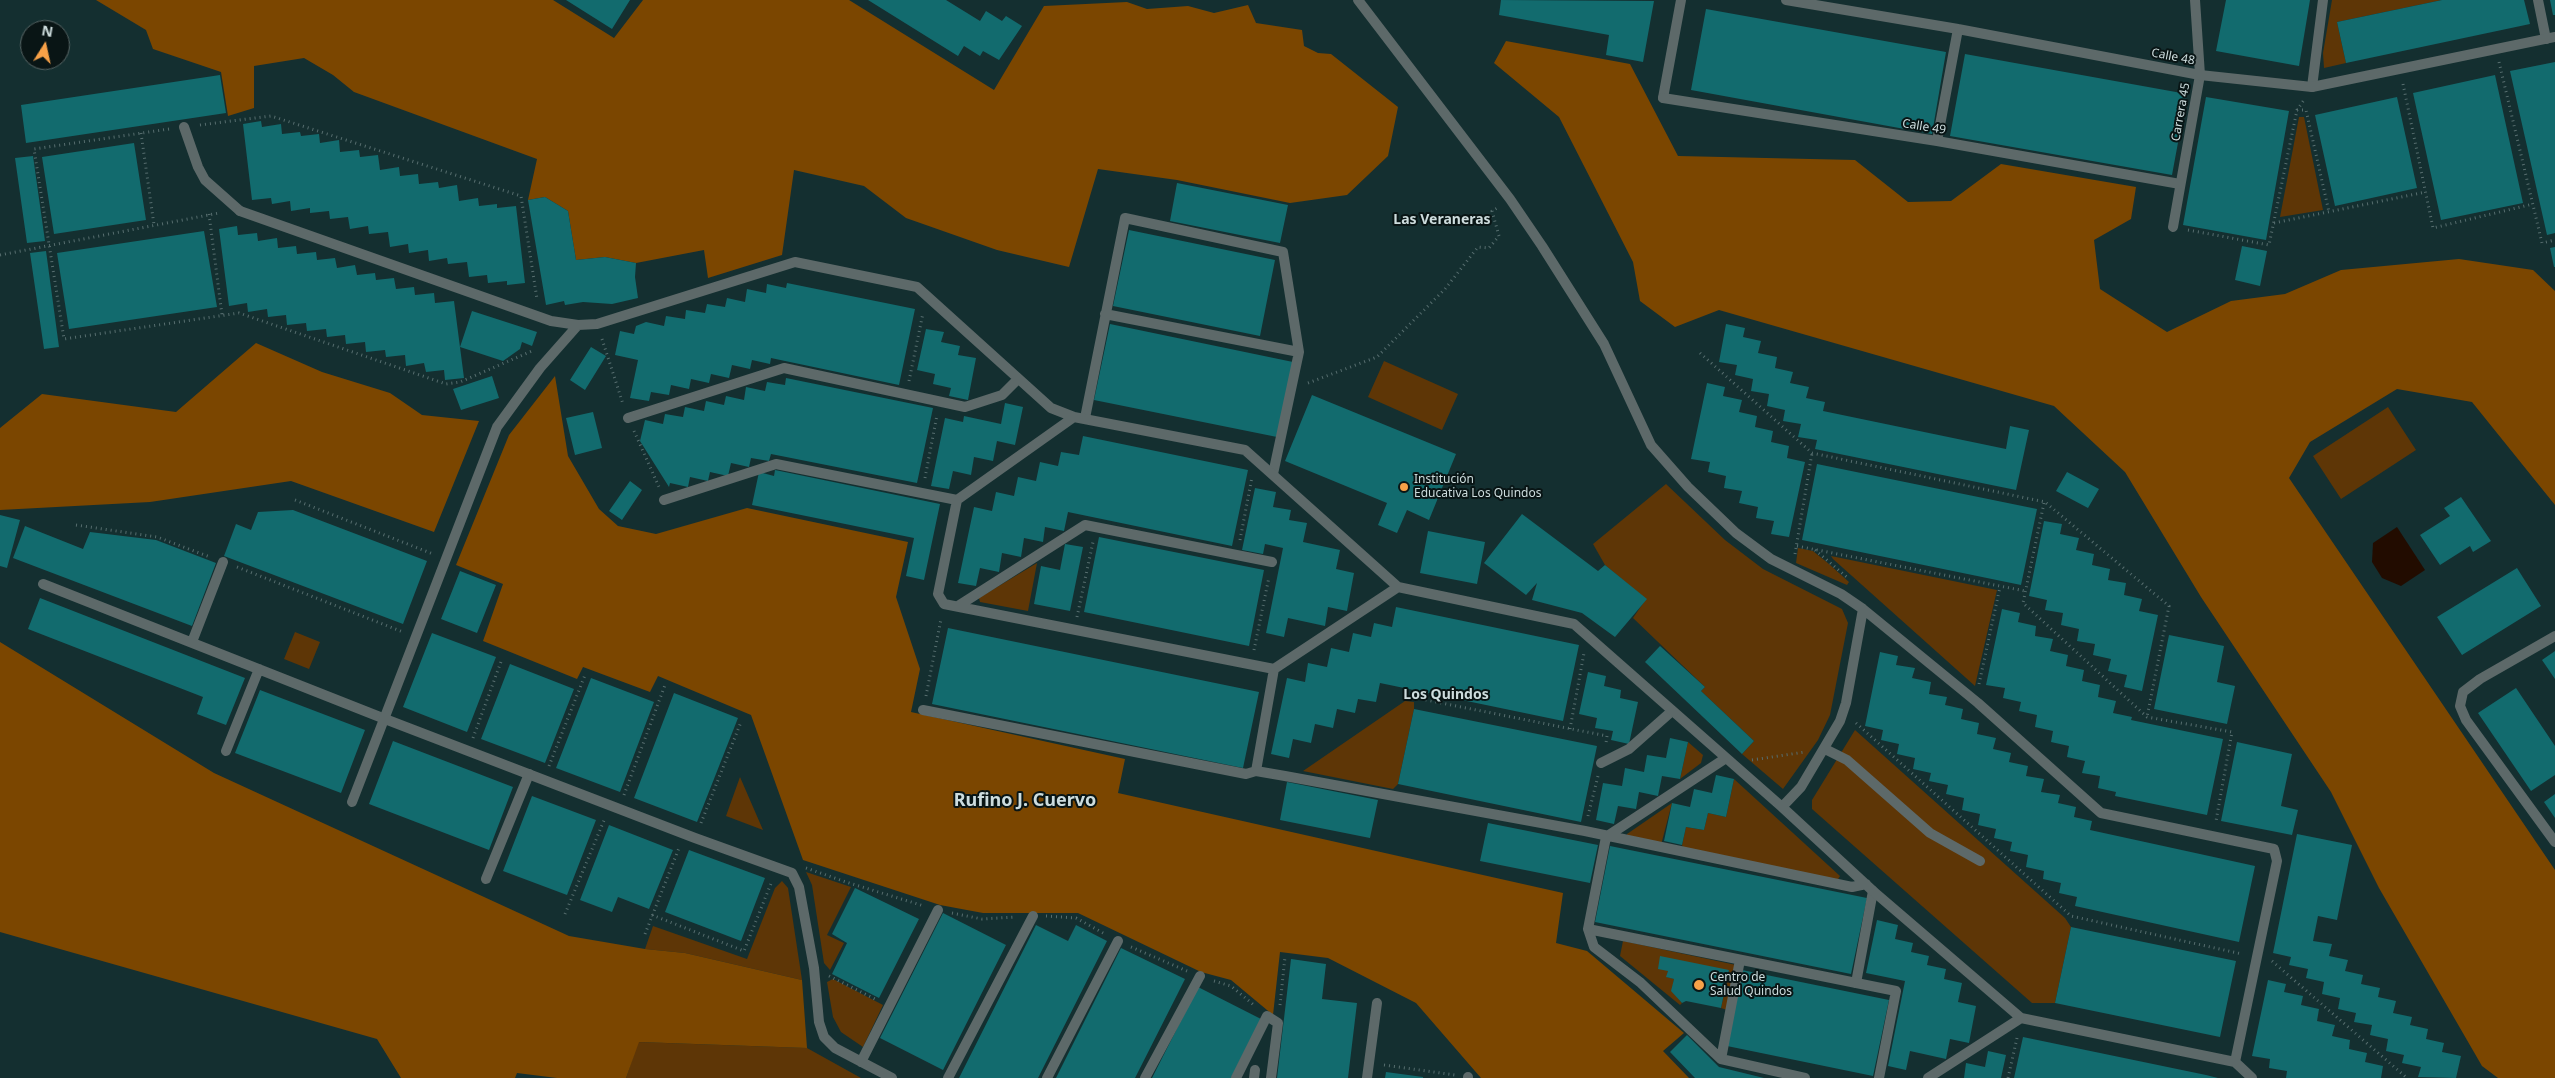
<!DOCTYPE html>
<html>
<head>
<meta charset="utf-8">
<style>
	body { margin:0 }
	#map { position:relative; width:2555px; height:1078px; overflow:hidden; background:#142f30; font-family:"Noto Sans",sans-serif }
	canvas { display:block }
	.north { position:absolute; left:20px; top:20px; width:50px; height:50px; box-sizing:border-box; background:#091515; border:1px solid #576565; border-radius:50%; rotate:10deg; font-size:14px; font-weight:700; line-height:20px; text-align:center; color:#cddcdd }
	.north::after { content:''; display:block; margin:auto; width:18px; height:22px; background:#f7a148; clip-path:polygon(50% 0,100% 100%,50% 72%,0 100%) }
</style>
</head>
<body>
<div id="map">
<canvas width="2555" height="1078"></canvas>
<div class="north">N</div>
</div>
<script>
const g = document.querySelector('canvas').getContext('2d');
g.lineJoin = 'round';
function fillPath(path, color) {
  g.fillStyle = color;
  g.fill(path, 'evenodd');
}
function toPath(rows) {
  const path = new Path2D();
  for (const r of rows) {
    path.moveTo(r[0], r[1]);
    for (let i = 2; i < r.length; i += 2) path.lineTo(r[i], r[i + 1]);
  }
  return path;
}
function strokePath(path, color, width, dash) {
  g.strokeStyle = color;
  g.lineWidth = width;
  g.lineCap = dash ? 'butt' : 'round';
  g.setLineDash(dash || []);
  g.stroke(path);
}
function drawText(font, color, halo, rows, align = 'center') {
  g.font = font + ' "Noto Sans",sans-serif';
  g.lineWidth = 4;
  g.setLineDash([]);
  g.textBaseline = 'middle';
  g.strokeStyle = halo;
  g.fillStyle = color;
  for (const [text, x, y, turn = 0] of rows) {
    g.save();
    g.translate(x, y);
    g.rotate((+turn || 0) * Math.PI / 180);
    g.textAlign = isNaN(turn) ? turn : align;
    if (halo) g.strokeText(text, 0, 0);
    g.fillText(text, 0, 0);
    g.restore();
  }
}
fillPath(toPath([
	[2332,0,2442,0,2337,22,2346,63,2324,68,2323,53],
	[2299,117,2304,117,2323,210,2280,217],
	[1384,361,1458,394,1442,430,1368,397],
	[2388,407,2416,450,2341,499,2313,456],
	[1666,484,1725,540,1763,569,1842,609,1848,623,1830,715,1818,740,1783,789,1742,754,1754,741,1701,691,1705,687,1633,618,1646,599,1605,565,1593,544],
	[1798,548,1813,551,1829,564,1849,582,1847,585,1796,563],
	[1831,556,1997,590,1975,686,1833,559],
	[1037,563,1028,611,980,602,979,598],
	[295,632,320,642,309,669,284,659],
	[1405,701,1414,702,1414,709,1398,784,1393,789,1303,771],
	[1855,730,2065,918,2071,927,2055,1003,2032,1003,1812,809,1812,800],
	[1688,742,1703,755,1701,763,1680,779],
	[740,777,763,830,726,816],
	[1734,779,1840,876,1837,881,1684,850,1682,845,1686,827,1704,830,1708,813,1726,817],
	[1672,803,1661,845,1626,838,1627,834],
	[806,872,851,887,827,935,844,943,830,970,824,963,812,885],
	[782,881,788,888,802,980,685,953,645,949,653,926,747,959,775,888],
	[1623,941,1736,965,1727,1010,1721,1008,1729,970,1668,971,1667,977,1674,979,1672,991,1682,1003,1680,1005,1620,956],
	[833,979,883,1005,863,1047,841,1032,833,1017,827,982],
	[638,1042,807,1048,861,1078,626,1078]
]), '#5e3606');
fillPath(toPath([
	[96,0,553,0,614,38,643,0,849,0,994,90,1044,6,1127,2,1147,9,1188,6,1214,13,1248,5,1256,23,1302,30,1304,46,1318,53,1331,54,1398,107,1388,156,1347,195,1290,203,1177,180,1098,169,1069,267,997,250,906,218,864,186,794,170,782,255,708,278,704,250,636,263,605,257,576,260,568,211,545,197,528,200,537,159,354,92,333,75,304,58,254,66,254,108,228,116,221,72,153,49,146,30],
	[1506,41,1630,64,1678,156,1855,160,1908,202,1951,201,2001,164,2136,187,2131,219,2094,240,2100,289,2167,332,2231,301,2285,294,2341,270,2459,259,2533,270,2555,291,2555,505,2472,402,2397,389,2310,442,2289,478,2555,870,2555,1078,2498,1078,2482,1066,2379,888,2331,792,2201,597,2125,472,2054,406,1719,310,1675,327,1640,301,1633,262,1559,117,1494,63],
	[256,343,322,372,390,393,422,415,479,421,434,532,291,481,150,502,0,510,0,428,42,394,176,412],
	[555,376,568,456,599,509,618,526,656,534,747,508,908,542,896,597,920,669,911,712,1125,759,1118,793,1563,893,1556,943,1587,951,1684,1033,1663,1051,1689,1078,1481,1078,1416,1003,1328,958,1280,952,1273,1015,1231,980,1201,972,1078,913,983,913,940,905,803,860,751,715,658,676,650,692,583,667,577,679,483,641,503,584,456,565,509,435],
	[0,642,214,773,569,936,645,949,685,953,802,980,807,1048,639,1042,626,1078,557,1078,517,1073,515,1078,401,1078,377,1039,0,932]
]), '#7b4600');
fillPath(toPath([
	[2397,527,2425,570,2401,586,2382,578,2372,562,2373,543]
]), '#220c00');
fillPath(toPath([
	[566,0,630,0,612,29],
	[868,0,946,0,980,21,986,11,1002,21,1006,16,1022,26,999,60,983,51,980,56,964,46,958,56],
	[1501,0,1654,1,1643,62,1606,55,1609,35,1499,15],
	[2226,0,2310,0,2299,66,2216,51],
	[2442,0,2524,0,2530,24,2346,63,2337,22],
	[2550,0,2555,0,2555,15,2553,15],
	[1706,9,1946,52,1932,134,1691,90],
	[1965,54,2187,94,2172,175,1950,136],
	[2555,62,2555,233,2547,235,2510,71],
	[220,75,226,113,26,143,21,105],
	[2495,75,2523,203,2441,220,2413,93],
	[2206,97,2289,111,2266,240,2183,225],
	[2397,97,2417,188,2335,206,2315,115],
	[261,121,262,127,281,124,282,134,300,132,301,136,319,134,320,143,339,140,340,152,359,150,360,157,378,155,380,170,399,167,400,176,418,174,419,184,438,182,439,188,457,185,459,201,478,198,479,206,497,204,497,208,516,206,525,283,507,285,507,281,488,283,487,275,469,277,467,262,448,264,447,258,429,261,428,250,409,253,408,244,390,247,388,232,369,234,368,226,350,229,348,217,330,219,329,211,310,213,310,208,291,211,290,201,272,204,271,198,252,200,243,124],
	[134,143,146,220,54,234,42,157],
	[33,156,45,241,27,243,15,158],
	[1177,183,1288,205,1280,243,1170,221],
	[545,197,568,211,576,260,605,257,636,263,635,277,638,298,612,304,583,302,565,305,564,301,546,305,528,200],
	[237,226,238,235,257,233,258,241,277,238,278,248,296,246,297,254,316,252,317,260,335,258,337,268,355,265,357,275,375,273,376,280,394,278,396,289,414,287,415,295,434,293,435,303,454,301,464,378,445,380,444,370,426,372,424,363,406,366,405,355,386,357,385,350,366,352,365,342,346,344,345,335,327,337,326,329,307,331,306,323,287,325,286,315,268,317,267,309,248,312,247,303,229,306,219,229],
	[1129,230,1275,260,1260,336,1113,306],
	[204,231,217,307,69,329,57,253],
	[2242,246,2267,251,2260,286,2235,280],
	[2555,247,2555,267,2554,267,2550,248],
	[46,251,59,347,44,349,30,253],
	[787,283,915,309,899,385,771,358,770,364,752,360,750,369,732,365,729,378,711,374,709,383,691,379,689,389,671,385,669,395,651,392,649,401,630,398,638,360,615,355,620,331,634,334,636,326,646,322,664,326,666,316,685,319,686,310,705,313,707,304,725,307,727,298,745,302,747,289,766,293,767,284,786,288],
	[472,311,537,332,532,346,522,342,520,349,503,361,460,347],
	[1110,324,1293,362,1277,437,1094,400],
	[1726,324,1745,328,1743,337,1761,341,1758,353,1777,357,1775,368,1793,372,1790,383,1809,387,1806,398,1825,402,1823,411,2006,449,2010,426,2029,430,2016,490,1815,449,1817,440,1798,437,1801,424,1783,421,1785,410,1767,406,1769,394,1751,391,1753,379,1735,375,1737,365,1719,362],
	[926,329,944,332,941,342,960,346,958,355,976,358,968,400,949,396,951,388,933,384,935,374,917,370],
	[591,347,606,356,585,390,570,380],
	[492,376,499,398,461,410,453,389],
	[786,378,933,408,917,483,771,454,769,461,751,458,749,467,731,463,728,476,710,472,708,481,690,477,688,487,670,483,669,487,640,441,645,420,663,424,665,414,683,417,685,407,704,411,706,401,724,405,726,396,744,400,746,387,765,391,767,382,785,385],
	[1707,383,1725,387,1723,396,1742,400,1739,412,1757,416,1755,427,1773,431,1771,442,1789,446,1787,458,1805,462,1789,537,1771,534,1774,521,1756,518,1758,507,1739,503,1742,491,1724,488,1726,476,1708,472,1710,462,1691,459],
	[1312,395,1456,454,1429,520,1407,510,1397,533,1378,525,1387,503,1285,461],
	[1005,403,1023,407,1015,445,997,441,993,461,974,457,971,475,953,471,949,489,931,486,945,418,963,422,964,416,1001,424],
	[593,412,602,448,575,455,566,418],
	[1083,436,1248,470,1232,546,1068,512,1064,531,1045,527,1043,542,1024,538,1021,557,1002,553,999,572,980,568,976,586,958,583,974,507,992,511,996,492,1014,496,1018,477,1036,481,1040,462,1058,466,1061,452,1079,455],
	[1817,464,2037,509,2021,585,1802,540],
	[775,470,940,504,924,580,906,576,914,538,752,505,759,472,774,476],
	[2067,472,2099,489,2088,508,2056,491],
	[630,481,642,490,622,520,609,511],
	[1255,488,1276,492,1273,507,1291,510,1289,520,1307,523,1303,542,1340,550,1336,569,1354,573,1347,611,1328,607,1325,626,1288,618,1284,637,1266,633,1283,548,1265,544,1263,554,1242,550],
	[2461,497,2491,541,2473,552,2470,546,2440,565,2420,535,2450,516,2444,508],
	[293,510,427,561,403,624,224,556,236,524,251,530,258,512],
	[1522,514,1598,571,1605,565,1647,599,1615,637,1582,613,1532,600,1537,583,1526,595,1484,563],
	[0,515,20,520,7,568,0,566],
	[2044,521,2062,524,2060,534,2079,538,2076,550,2094,554,2092,565,2110,569,2108,580,2126,583,2124,595,2142,599,2139,611,2158,615,2142,691,2124,687,2127,675,2108,671,2111,659,2093,655,2095,644,2077,641,2079,629,2061,625,2063,613,2045,610,2047,600,2029,596],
	[25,526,83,549,90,532,156,540,216,563,192,626,13,558],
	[1428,531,1485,542,1477,584,1420,573],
	[1099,537,1264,570,1249,646,1084,612],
	[1065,544,1083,547,1070,611,1034,604,1041,566,1060,570],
	[2517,568,2541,606,2462,655,2437,617],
	[460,571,496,585,477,633,441,619],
	[40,598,245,678,226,725,197,714,203,697,28,629],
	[1396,607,1579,645,1563,721,1380,683,1376,702,1358,699,1355,713,1337,709,1333,728,1315,724,1311,743,1293,739,1289,758,1271,754,1287,678,1305,682,1308,663,1327,667,1331,648,1349,652,1353,633,1371,637,1374,623,1392,627],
	[2002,609,2020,613,2018,622,2036,626,2035,636,2053,639,2050,651,2068,655,2066,666,2084,670,2082,681,2100,685,2098,697,2116,701,2113,713,2132,717,2131,720,2223,739,2207,815,2115,796,2116,792,2098,788,2100,776,2082,773,2085,761,2067,757,2069,746,2051,742,2053,731,2035,727,2037,715,2019,711,2021,702,2003,698,2005,688,1986,685],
	[948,628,1259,692,1243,768,932,704],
	[432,633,496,657,467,732,403,707],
	[2169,635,2224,646,2217,682,2235,686,2227,724,2154,709],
	[1660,646,1705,687,1701,691,1754,741,1742,754,1645,662],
	[2555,651,2555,679,2542,660],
	[1880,652,1898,656,1896,665,1915,668,1912,678,1931,682,1929,694,1947,697,1945,705,1963,709,1961,719,1979,723,1977,734,1996,738,1993,749,2011,753,2009,762,2028,766,2026,776,2044,779,2041,792,2060,795,2058,803,2076,807,2074,817,2092,821,2090,830,2255,866,2239,942,2075,906,2077,897,2059,893,2061,883,2043,879,2044,871,2026,867,2028,855,2010,851,2012,842,1994,838,1996,829,1978,825,1980,814,1962,810,1964,798,1946,794,1948,785,1929,781,1931,773,1913,769,1915,758,1897,754,1899,744,1881,740,1883,730,1865,726],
	[510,664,574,689,545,763,481,739],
	[1588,672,1606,676,1604,686,1621,690,1620,698,1638,702,1629,744,1611,740,1613,731,1595,728,1597,718,1579,714],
	[591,678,654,702,620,792,556,768],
	[2516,688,2555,746,2555,775,2531,791,2478,713],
	[260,690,365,730,341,793,235,753],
	[674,693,738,718,697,822,634,798],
	[1414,709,1597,746,1581,822,1398,784],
	[1670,738,1688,742,1680,779,1662,776,1658,796,1639,792,1636,809,1618,806,1614,824,1596,820,1603,783,1622,786,1625,768,1644,772,1647,755,1666,758],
	[393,741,513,787,489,850,369,804],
	[2237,742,2292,754,2281,806,2298,810,2292,835,2221,821],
	[1716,775,1734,779,1726,817,1708,813,1704,830,1686,827,1682,845,1664,841,1672,803,1690,807,1694,789,1712,793],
	[1287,782,1378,800,1370,838,1280,820],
	[2555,794,2555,818,2544,802],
	[532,796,596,820,567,895,503,871],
	[1488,823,1598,845,1590,883,1480,861],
	[609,825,673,850,649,909,618,897,612,912,580,900],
	[2297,834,2352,845,2337,920,2318,916,2313,941,2332,944,2329,956,2348,960,2345,971,2363,975,2361,984,2380,988,2378,997,2396,1001,2393,1013,2412,1017,2410,1025,2428,1029,2426,1039,2444,1043,2442,1052,2461,1056,2456,1078,2418,1077,2421,1067,2402,1063,2404,1055,2386,1051,2388,1039,2370,1035,2372,1025,2354,1022,2356,1013,2338,1009,2340,998,2322,994,2324,982,2306,978,2308,969,2289,965,2291,957,2273,953],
	[1610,846,1867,898,1851,974,1595,922],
	[689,850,765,878,741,941,665,912],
	[855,888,919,919,879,998,832,974,847,943,832,934],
	[943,913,1006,945,943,1070,880,1038],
	[1877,920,1898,925,1895,939,1913,943,1911,952,1929,956,1927,965,1946,969,1944,979,1962,983,1958,1002,1976,1006,1969,1043,1950,1039,1946,1059,1910,1051,1906,1070,1888,1066,1905,981,1866,973],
	[1036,925,1068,941,1076,925,1107,941,1038,1078,959,1078],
	[2071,927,2236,961,2220,1037,2055,1003],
	[1121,948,1185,979,1177,995,1135,1078,1056,1078],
	[1660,956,1729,970,1721,1008,1686,1001,1682,1003,1671,991,1674,979,1666,977,1668,971,1658,969],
	[1291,959,1326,964,1322,999,1357,1003,1348,1078,1277,1078],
	[1742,970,1889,1000,1873,1076,1727,1046],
	[2268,980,2286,984,2284,992,2303,996,2301,1005,2319,1009,2317,1021,2335,1025,2332,1036,2350,1040,2349,1049,2367,1053,2365,1062,2383,1066,2381,1078,2286,1078,2287,1071,2269,1068,2270,1059,2252,1056],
	[1198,987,1261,1019,1231,1078,1152,1078],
	[1687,1035,1719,1067,1764,1078,1695,1078,1670,1052],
	[2023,1037,2206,1075,2218,1078,2014,1078],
	[1988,1051,2006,1055,2001,1078,1964,1078,1966,1063,1985,1067],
	[1386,1072,1423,1077,1423,1078,1385,1078]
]), '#126b6e');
strokePath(toPath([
	[2499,62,2542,243,2555,240],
	[2403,84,2433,228,2533,204],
	[2297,110,2306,110,2329,212],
	[200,125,271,116,521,196,537,299],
	[169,129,34,149,64,339,239,313,446,384,460,382,532,351],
	[141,133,154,225],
	[209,214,222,315],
	[2274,223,2426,192],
	[2188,230,2269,245,2297,110,2304,100],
	[0,255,219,213],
	[602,339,623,404],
	[1700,353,1812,453,2045,502,2169,606,2147,717],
	[909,381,923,313],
	[1308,383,1377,357,1445,289,1478,247,1489,248,1499,236,1492,211,1499,207],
	[634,431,659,487],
	[925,478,937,415],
	[295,500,433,554],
	[2044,503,2023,603,2147,717,2232,732,2216,821],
	[76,525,157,537,210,557],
	[1240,540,1252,477],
	[1797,546,2025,591],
	[1815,550,1848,578],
	[1795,554,1812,453],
	[237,567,403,632],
	[1077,617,1093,542],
	[1254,650,1269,577],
	[1979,684,2000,587],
	[926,696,941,619],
	[1406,696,1607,736,1606,743],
	[1856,723,2071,916,2242,954],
	[1570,729,1584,653],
	[473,738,502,659],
	[1752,760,1805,752],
	[549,766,585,675],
	[624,795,665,685],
	[1588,816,1598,776],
	[701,823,741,722],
	[806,868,846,882,924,906],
	[952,913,982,919,1015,917],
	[565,914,605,818],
	[652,915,744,951,772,881],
	[1046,916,1076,918,1105,934],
	[645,934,679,848],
	[1131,947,1187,971],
	[2272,961,2407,1078],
	[829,976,877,1000],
	[1214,981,1231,986,1255,1006],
	[1280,1005,1285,957],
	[1384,1065,1455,1075],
	[2008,1078,2017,1038]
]), '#576e6f', 3, [1, 4]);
strokePath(toPath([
	[2538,0,2546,39],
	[2312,87,2323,0],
	[1663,98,1681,0],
	[184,127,198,167,205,180,240,211],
	[2173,227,2200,75,2195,0],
	[1105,314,1299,352],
	[1085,418,1125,218,1283,252,1299,352,1273,474],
	[43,584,385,719],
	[2555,636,2480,679,2463,692,2460,706,2466,720,2555,842],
	[192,642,223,562],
	[226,751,259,669],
	[1601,763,1629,749,1672,711],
	[486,879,529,774],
	[1856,983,1873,891],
	[1254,1078,1255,1070]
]), '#5d6969', 10);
strokePath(toPath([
	[1358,0,1510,199,1542,246,1604,344,1651,445,1688,487,1736,533,1771,559,1841,594,1863,609,1978,703,2101,813,2274,849,2277,861,2235,1062],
	[1786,0,1958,29,2200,75,2312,87,2555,37],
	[1663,98,1937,141,2180,184],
	[1937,141,1958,29],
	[240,211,551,321,578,325,597,324,795,262,917,287,1051,408,1074,417,1245,450,1398,587,1574,624,1782,807,1873,891,2021,1018,2235,1062,2252,1078],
	[1074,417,957,500,938,594,944,604,1274,669,1398,587],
	[628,418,784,368,965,407,1002,395,1018,379],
	[664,500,776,464,957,500],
	[958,606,1085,525,1272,562],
	[923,710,1246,774,1256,771,1285,776,1585,831,1852,887,1866,884],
	[385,719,695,838,792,873,799,887,814,968,819,1022,824,1037,835,1048,892,1078],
	[1825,749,1847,760,1930,833,1980,861],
	[1726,758,1606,837,1588,929,1594,947,1641,983,1721,1059,1805,1078],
	[1256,771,1274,669],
	[352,802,497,427,540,368,578,325],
	[1782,807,1801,787,1840,721,1846,703,1863,609],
	[1588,929,1896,991,1879,1078],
	[1721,1059,1740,960],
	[861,1062,938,910],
	[948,1078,1033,916],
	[1047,1078,1118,941],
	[1145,1078,1200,976],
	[1236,1078,1267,1016,1278,1023,1271,1078],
	[1367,1078,1377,1003],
	[1468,1078,1468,1077],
	[1928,1078,2021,1018]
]), '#5d6969', 10);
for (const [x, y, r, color] of [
	[1404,487,5,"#f7a148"],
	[1699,985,6,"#f7a148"]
]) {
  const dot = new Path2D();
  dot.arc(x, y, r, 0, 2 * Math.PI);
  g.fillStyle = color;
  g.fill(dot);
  strokePath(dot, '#091515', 2);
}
drawText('12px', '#cddcdd', '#091515', [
	["Calle 48",2173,57,11],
	["Carrera 45",2181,112,-80],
	["Calle 49",1924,127,9]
]);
drawText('12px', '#cddcdd', '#091515', [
	["Institución",1414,480],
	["Educativa Los Quindos",1414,494],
	["Centro de",1710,978],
	["Salud Quindos",1710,992]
], 'left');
drawText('bold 14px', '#cddcdd', '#091515', [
	["Las Veraneras",1442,220],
	["Los Quindos",1446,695]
]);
drawText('bold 18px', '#cddcdd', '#091515', [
	["Rufino J. Cuervo",1025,801]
]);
</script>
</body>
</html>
